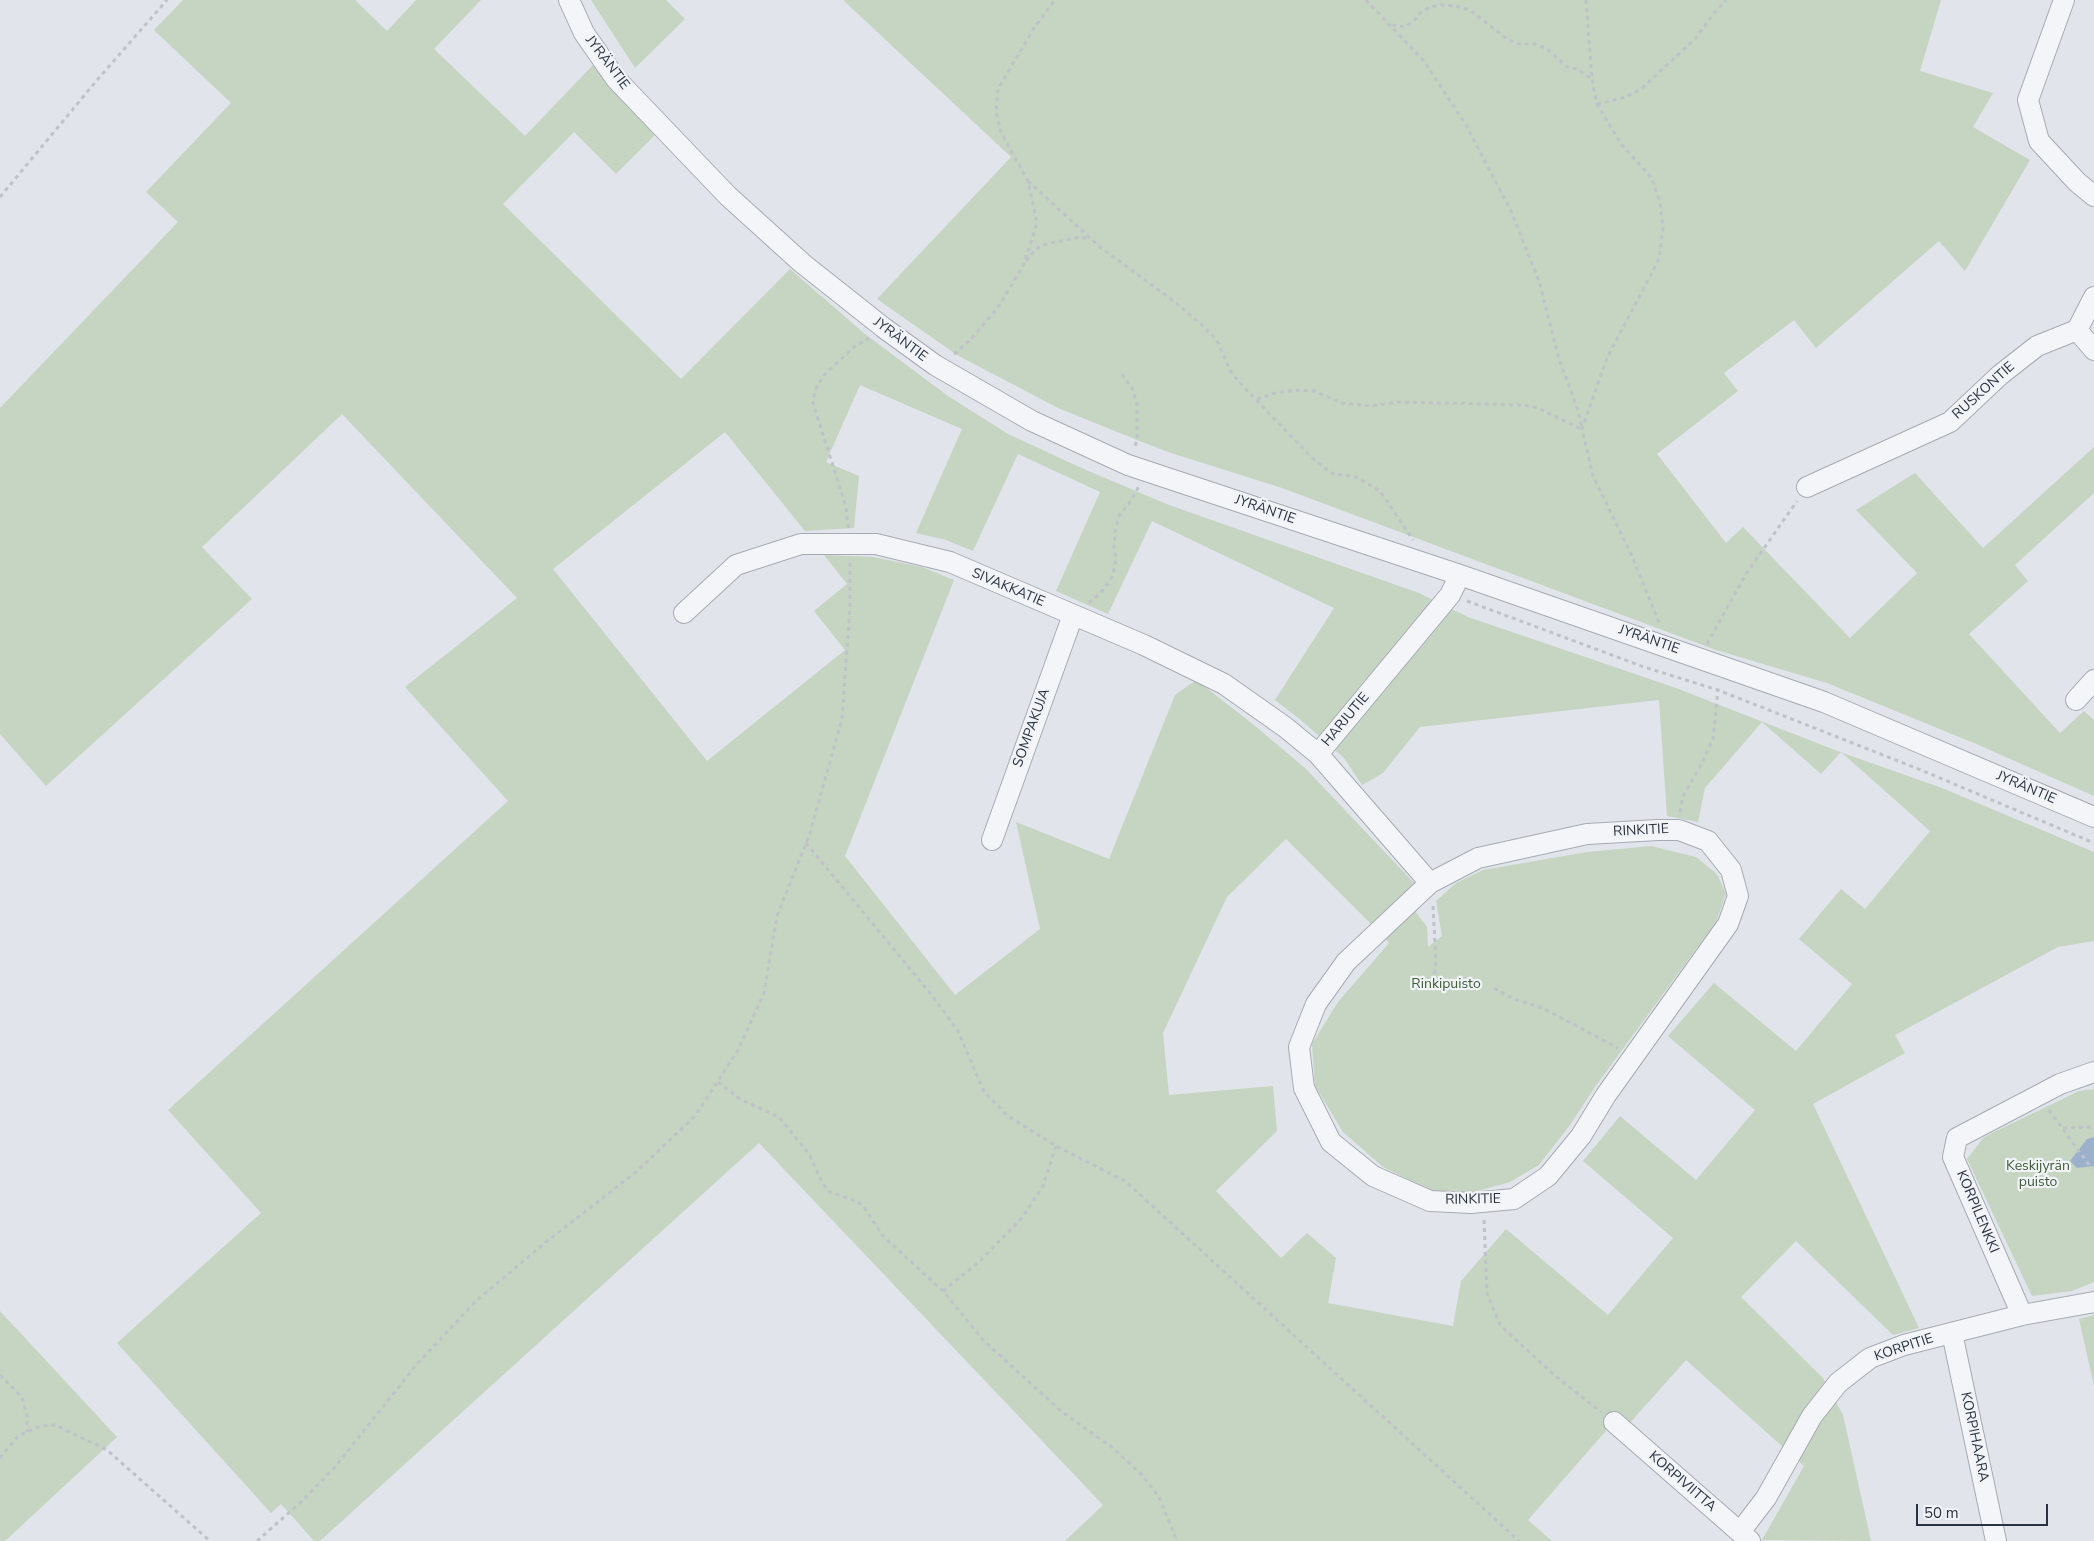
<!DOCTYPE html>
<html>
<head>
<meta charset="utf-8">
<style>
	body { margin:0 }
	#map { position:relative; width:2094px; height:1541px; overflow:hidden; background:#e1e4ea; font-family:"Nunito Sans",sans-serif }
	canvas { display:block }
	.scale { position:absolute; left:1916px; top:1504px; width:132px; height:22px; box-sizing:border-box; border:2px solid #293242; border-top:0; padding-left:6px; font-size:15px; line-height:18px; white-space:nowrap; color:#293242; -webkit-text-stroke:4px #f1f3f7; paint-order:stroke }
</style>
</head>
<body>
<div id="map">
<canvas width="2094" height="1541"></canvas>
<div class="scale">50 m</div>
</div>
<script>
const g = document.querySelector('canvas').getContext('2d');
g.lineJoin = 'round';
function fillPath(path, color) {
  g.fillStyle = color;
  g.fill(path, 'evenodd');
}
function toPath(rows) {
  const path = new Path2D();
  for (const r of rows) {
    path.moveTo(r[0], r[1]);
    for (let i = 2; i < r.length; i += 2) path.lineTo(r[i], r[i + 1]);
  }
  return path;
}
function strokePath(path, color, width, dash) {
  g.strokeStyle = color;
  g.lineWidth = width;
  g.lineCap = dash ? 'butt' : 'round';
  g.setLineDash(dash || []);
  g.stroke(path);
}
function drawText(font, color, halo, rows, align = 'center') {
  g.font = font + ' "Nunito Sans",sans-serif';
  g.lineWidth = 4.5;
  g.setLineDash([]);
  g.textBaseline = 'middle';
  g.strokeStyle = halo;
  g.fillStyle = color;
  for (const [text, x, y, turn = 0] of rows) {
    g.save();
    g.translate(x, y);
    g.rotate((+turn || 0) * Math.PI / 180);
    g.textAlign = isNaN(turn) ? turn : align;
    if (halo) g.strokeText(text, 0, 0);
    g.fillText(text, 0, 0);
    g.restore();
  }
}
fillPath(toPath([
	[183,0,355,0,387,31,416,0,481,0,434,49,525,136,593,65,655,135,616,174,574,132,503,204,681,379,790,269,865,334,948,396,1008,434,1086,470,1169,505,1419,593,1468,617,1676,688,1840,752,1942,788,2094,852,2094,941,2058,947,1895,1035,1905,1053,1813,1104,1919,1328,1893,1335,1796,1241,1741,1297,1823,1378,1843,1415,1871,1541,1762,1540,1804,1466,1686,1360,1628,1425,1618,1417,1528,1520,1552,1541,1065,1541,1103,1505,759,1143,320,1541,314,1541,281,1504,271,1513,117,1343,261,1213,168,1110,508,801,405,687,517,598,342,414,202,547,252,599,46,786,0,734,0,408,178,222,146,192,231,103,154,30],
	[860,385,962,429,916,533,946,540,973,551,1018,454,1100,492,1056,591,1108,614,1152,521,1334,608,1275,700,1302,721,1344,758,1362,785,1383,773,1420,727,1659,700,1667,816,1698,822,1705,788,1762,722,1821,774,1841,752,1930,831,1865,909,1841,889,1799,939,1852,984,1796,1051,1714,983,1668,1036,1755,1110,1696,1180,1620,1116,1583,1161,1673,1238,1608,1315,1506,1229,1461,1281,1453,1326,1328,1303,1336,1258,1307,1233,1281,1258,1216,1191,1277,1131,1273,1086,1169,1095,1163,1033,1227,897,1286,839,1372,925,1415,884,1306,769,1254,725,1196,680,1175,695,1109,859,1016,822,1040,929,955,995,845,856,954,580,922,567,873,557,824,555,847,584,814,611,845,650,707,761,553,569,725,432,805,531,854,528,859,476,826,462],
	[591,0,666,0,685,19,635,68],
	[843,0,1941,0,1920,71,1993,93,1973,127,2030,160,1965,271,1939,241,1816,348,1794,320,1724,373,1738,391,1657,454,1726,543,1743,527,1850,638,1917,573,1856,510,1915,473,1983,548,2094,447,2094,493,2015,565,2028,581,1969,634,2060,733,2084,711,2094,720,2094,796,1974,743,1827,683,1716,650,1282,488,1168,452,1137,440,1058,408,957,355,877,299,1011,157],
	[1651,846,1696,857,1717,874,1726,894,1716,922,1595,1087,1570,1125,1539,1165,1510,1182,1474,1192,1435,1193,1383,1167,1343,1132,1315,1086,1312,1044,1338,1002,1389,943,1385,938,1415,911,1427,927,1428,947,1442,936,1436,901,1456,883,1483,870,1587,852],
	[2094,1089,2094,1282,2072,1291,2032,1296,1967,1159,1984,1137,2079,1091],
	[0,1311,117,1437,5,1541,0,1541],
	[2094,1315,2094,1386,2079,1319]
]), '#c6d4c2');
fillPath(toPath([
	[2094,1137,2094,1166,2077,1168,2070,1161,2087,1139]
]), '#9cb1cb');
const minor = toPath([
	[569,0,584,33,616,79,728,196,802,263,884,328,935,365,1032,421,1128,465,1460,575,1824,702,2094,817],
	[2064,0,2028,100,2039,141,2077,182,2094,196],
	[2077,330,2094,297],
	[2077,330,2094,350],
	[1807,487,1950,422,2000,375,2037,346,2077,330],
	[684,613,736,565,801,544,876,544,950,562,1144,645,1224,684,1285,727,1318,754,1430,883],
	[2076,700,2094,680],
	[1318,754,1450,595,1460,575],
	[1658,830,1679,830,1708,841,1731,870,1738,896,1728,924,1606,1095,1581,1136,1548,1176,1514,1199,1471,1203,1430,1201,1373,1176,1331,1142,1304,1088,1299,1047,1316,1004,1346,962,1430,883,1478,858,1587,834,1658,830],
	[992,840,1073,615],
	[2022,1315,1953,1157,1957,1138,2060,1084,2094,1072],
	[1952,1333,1996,1541],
	[1614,1422,1750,1541],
	[1740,1532,1766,1498,1812,1416,1838,1383,1870,1358,1904,1345,2022,1315,2094,1302]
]);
strokePath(minor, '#a6abb4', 22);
strokePath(toPath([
	[1366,0,1424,61,1466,125,1511,211,1539,281,1559,359,1578,410,1582,428],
	[1586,0,1592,79,1597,104,1621,144,1651,177,1660,202,1663,228,1659,259,1607,358,1582,429,1593,476,1632,556,1660,625],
	[1392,25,1404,27,1413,22,1420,13,1430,7,1441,5,1455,6,1470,10,1507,39,1519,44,1535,44,1547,49,1567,67,1577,69,1592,79],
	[1597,104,1626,97,1641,89,1695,39,1715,12,1726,0],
	[1028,181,1100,247,1175,302,1203,326,1217,340,1231,372,1240,383,1311,457,1331,473,1356,477,1380,491,1413,540],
	[0,197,98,79,167,0],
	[1026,261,1033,252,1042,245,1080,237,1089,239],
	[954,354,970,340,997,309,1024,264,1037,223,1028,181,1001,132,996,112,998,89,1034,28,1055,0],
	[1122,374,1132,388,1137,404,1137,440,1134,449],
	[1257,399,1275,393,1297,390,1314,391,1342,403,1371,406,1398,402,1524,405,1538,408,1581,429],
	[848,528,846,507,813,403,815,390,824,375,854,347,869,338],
	[1467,601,1644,667,1718,690,1921,770,2094,843],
	[1089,603,1104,589,1113,575,1116,558,1114,547,1115,531,1119,516,1131,501,1139,486],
	[1707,644,1746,574,1797,501],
	[1680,812,1683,796,1701,765,1713,739,1718,690],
	[806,843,930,993,958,1031,984,1092,1008,1116,1056,1146,1125,1181,1519,1541],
	[1433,906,1436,962,1434,978],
	[1494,988,1514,999,1543,1008,1618,1048],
	[718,1082,740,1099,779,1117,809,1154,823,1184,830,1192,856,1201,864,1207,883,1236,943,1291,984,1341,1062,1412,1113,1448,1143,1476,1159,1497,1177,1541],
	[2049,1110,2092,1169],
	[2063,1128,2094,1127],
	[1484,1220,1487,1293,1500,1325,1553,1374,1601,1412],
	[943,1291,979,1262,1021,1219,1043,1186,1056,1146],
	[0,1375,22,1397,27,1416,27,1432],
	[0,1458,18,1436,40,1426,55,1425,107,1450,210,1541],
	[257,1541,301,1502,335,1467,417,1364,476,1301,546,1242,636,1172,695,1116,738,1050,764,993,777,916,810,833,842,719,850,606,850,561]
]), '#bfc2c9', 3, [4, 4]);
strokePath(minor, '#f4f5f8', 20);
drawText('14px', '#293242', '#f1f3f7', [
	["JYRÄNTIE",607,63,53],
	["JYRÄNTIE",900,340,37],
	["RUSKONTIE",1984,391,-42],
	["JYRÄNTIE",1265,510,19],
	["SIVAKKATIE",1008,588,23],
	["JYRÄNTIE",1649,640,19],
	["HARJUTIE",1346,720,-50],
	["SOMPAKUJA",1032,728,-70],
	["JYRÄNTIE",2026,788,23],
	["RINKITIE",1641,831,-3],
	["RINKITIE",1473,1200,-1],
	["KORPILENKKI",1977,1212,67],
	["KORPITIE",1904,1348,-18],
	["KORPIHAARA",1974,1437,78],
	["KORPIVIITTA",1682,1482,41]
]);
drawText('14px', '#3d5e36', '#f1f3f7', [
	["Rinkipuisto",1446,985],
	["Keskijyrän",2038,1167],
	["puisto",2038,1183]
]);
</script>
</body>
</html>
